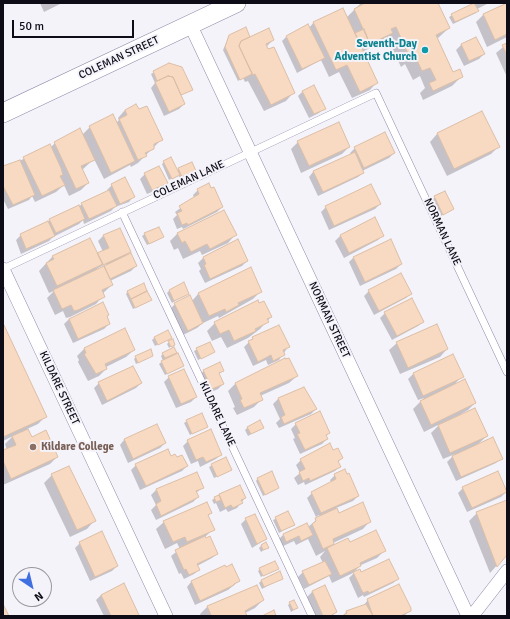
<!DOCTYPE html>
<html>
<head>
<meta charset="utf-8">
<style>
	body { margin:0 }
	#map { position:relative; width:510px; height:619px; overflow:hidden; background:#f5f3fa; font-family:Signika,sans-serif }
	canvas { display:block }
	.frame { position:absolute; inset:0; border:4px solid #0e0c17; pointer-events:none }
	.north { position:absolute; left:12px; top:567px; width:40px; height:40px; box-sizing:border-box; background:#f5f3fa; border:1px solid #99979f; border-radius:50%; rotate:145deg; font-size:11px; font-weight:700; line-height:16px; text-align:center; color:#0e0c17 }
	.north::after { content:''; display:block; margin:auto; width:14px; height:18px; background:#406fe0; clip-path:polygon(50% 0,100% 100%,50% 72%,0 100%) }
	.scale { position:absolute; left:12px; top:20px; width:122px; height:18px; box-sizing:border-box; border:2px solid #0e0c17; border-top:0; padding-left:5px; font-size:12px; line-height:14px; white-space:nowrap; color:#0e0c17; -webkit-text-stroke:3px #f5f3fa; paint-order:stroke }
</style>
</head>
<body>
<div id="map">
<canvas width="510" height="619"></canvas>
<div class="frame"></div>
<div class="north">N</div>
<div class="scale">50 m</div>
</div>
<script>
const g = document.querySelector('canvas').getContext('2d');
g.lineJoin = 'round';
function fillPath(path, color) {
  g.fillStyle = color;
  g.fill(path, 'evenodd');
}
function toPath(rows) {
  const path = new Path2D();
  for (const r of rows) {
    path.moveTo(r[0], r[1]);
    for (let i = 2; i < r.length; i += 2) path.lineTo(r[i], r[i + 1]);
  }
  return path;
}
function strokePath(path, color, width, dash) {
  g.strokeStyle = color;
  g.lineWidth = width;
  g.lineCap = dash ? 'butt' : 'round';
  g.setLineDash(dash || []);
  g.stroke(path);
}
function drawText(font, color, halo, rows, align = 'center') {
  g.font = font + ' Signika,sans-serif';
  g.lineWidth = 4;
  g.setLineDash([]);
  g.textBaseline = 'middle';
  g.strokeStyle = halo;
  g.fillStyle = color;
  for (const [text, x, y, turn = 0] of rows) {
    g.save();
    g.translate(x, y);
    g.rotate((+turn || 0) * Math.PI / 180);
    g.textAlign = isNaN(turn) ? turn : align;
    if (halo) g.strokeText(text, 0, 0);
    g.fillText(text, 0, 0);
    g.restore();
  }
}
fillPath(toPath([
	[40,3,62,3,44,12],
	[361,3,437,3,449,28,437,39,453,73,462,76,452,86,423,100,420,93,425,88,420,76,413,80,405,64,401,67,387,37,382,42,362,52,377,82,370,90,352,98,339,72,329,77,321,60,297,73,282,41,287,36,309,28,314,22,346,18],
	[470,3,489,3,477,9,476,13,453,24,449,17,471,5],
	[507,4,507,37,487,47,476,22,483,15],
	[229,36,246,40,273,40,266,47,293,93,286,101,264,111,248,81,245,82,243,78,238,81,223,50],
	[476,38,484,54,479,59,464,66,456,50,461,45],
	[507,44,507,77,496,53],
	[169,64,192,89,180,96,184,104,179,109,164,116,151,88,155,83,151,74],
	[303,91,324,108,319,113,309,118,298,96],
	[125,110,162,139,138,163,131,167,130,165,104,179,94,159,82,170,88,183,81,190,69,196,64,185,56,192,35,202,32,196,29,200,8,209,3,199,3,168,51,147,55,143,82,135,90,127,116,123,119,120,118,118],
	[482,113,498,147,491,154,447,176,430,142,437,134],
	[298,142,349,147,342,154,301,173,291,149],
	[355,148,394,153,389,158,362,171,363,173,358,177,318,196,309,177,313,172,351,155,350,153],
	[164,162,177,171,179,169,195,170,180,178,178,175,169,180,162,164],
	[145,174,166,183,161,188,147,194,140,179],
	[112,185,133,197,129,202,115,207,111,211,84,224,83,220,79,224,53,237,49,241,21,254,16,240,21,235,107,192,107,190],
	[198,190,222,207,217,212,183,229,182,227,177,229,173,219,177,215,175,212,194,198,193,195],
	[444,192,453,209,441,216,432,199],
	[380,204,375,209,329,230,321,212,326,207],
	[223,212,235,235,228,243,202,255,200,251,183,259,178,248,174,250,170,241,177,234],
	[374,219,383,235,378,240,344,258,335,241,340,236],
	[119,229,130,252,123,258,136,266,131,271,110,281,112,285,102,294,103,296,96,304,70,317,66,318,63,311,55,315,47,298,54,291,49,293,39,271,53,256,97,255,103,252,98,241,103,236],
	[106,264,107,266,94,272,98,268],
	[145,234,162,237,147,245,142,236],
	[237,240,247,261,242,266,205,283,199,271,201,269,198,263,203,258],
	[354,257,401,264,396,269,360,286,349,262],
	[251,269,261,291,253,299,219,318,218,316,203,323,197,328,183,335,170,309,175,304,192,301,198,294],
	[128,291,151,300,133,309,126,294],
	[169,291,188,293,172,303,167,293],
	[369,291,411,293,406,298,374,315,364,296],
	[103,304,109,324,104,329,73,343,64,324,69,319],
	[385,313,423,322,418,326,392,340,380,318],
	[271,317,260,329,248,338,227,348,221,337,212,341,207,331,215,323],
	[3,323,45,417,38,424,27,429,31,438,57,457,50,464,3,485,3,452,7,450,5,444,13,436,3,441],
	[155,337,171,338,155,346,152,340],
	[253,338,288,347,279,360,268,365,266,360,253,366,244,347],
	[169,342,174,344,169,348,167,344],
	[209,343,213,352,198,360,194,351],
	[397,343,447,349,440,357,400,374,389,350],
	[84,349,134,350,126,357,106,367,106,369,99,376,88,381,78,362,79,360,77,356],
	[176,352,170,358,183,366,165,375,159,364,163,361,161,356,163,354],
	[152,355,136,364,134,359,136,357],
	[452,355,462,376,454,385,475,403,468,410,461,414,461,416,487,436,477,445,501,458,496,463,456,481,447,462,455,454,443,459,431,433,440,424,424,432,413,409,424,398,418,400,408,379,413,374],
	[204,371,222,371,219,374,223,384,218,389,207,394,199,375],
	[260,371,297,376,289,383,260,396,262,399,254,407,237,415,233,408,235,407,228,391,235,384],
	[169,377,196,397,191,402,176,408,164,382],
	[99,383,141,383,136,388,102,405,94,388],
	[304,388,316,409,311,414,279,428,276,423,280,419,273,404,278,399],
	[187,421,207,426,190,435,184,423],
	[296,424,329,433,326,436,327,439,322,444,300,454,293,439,295,438,291,429],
	[248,427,262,428,248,436,245,430],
	[124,440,165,443,160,448,128,463,120,445],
	[188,441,221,454,216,459,200,467,198,461,191,464,183,446],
	[171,457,187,466,182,471,140,490,131,470,136,465],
	[225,458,231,470,214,478,209,467],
	[342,458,338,462,340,466,335,471,305,485,304,482,298,485,294,478,300,473,296,465,301,460],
	[197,473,203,487,196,493,198,497,193,502,156,520,151,510,156,505,151,495,156,490],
	[52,475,94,521,87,529,70,537,44,483],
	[335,475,358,496,353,501,336,508,339,514,370,521,363,529,333,543,328,549,350,544,385,550,377,558,361,565,353,573,332,583,329,576,304,589,298,577,303,572,323,563,320,557,325,551,316,556,308,539,296,545,294,541,281,547,278,540,283,535,307,524,308,527,320,517,319,515,316,517,307,498,312,493,331,482,330,480],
	[258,478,278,488,263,496,256,481],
	[463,488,506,492,501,497,467,512,458,493],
	[220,495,245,498,237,508,228,512,226,509,220,512,216,503,214,504,212,500],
	[507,501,507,554,490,573,469,521,477,513],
	[211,513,208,516,213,529,204,538,217,554,212,558,197,566,199,570,194,574,184,579,181,573,179,574,171,556,180,549,177,543,165,549,156,529,164,522],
	[288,513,293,525,279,533,273,520],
	[246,519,266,539,252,548,241,524],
	[80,543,117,566,112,571,90,581,75,548],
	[261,546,268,547,261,552,259,548],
	[225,567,239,581,228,590,195,605,187,587,191,582],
	[277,568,261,577,258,571,260,569],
	[354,573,360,573,398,579,393,583,364,597,363,595,358,598,349,578],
	[282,578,262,589,259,583,261,581],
	[123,585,136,616,104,616,96,600,101,595],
	[324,587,336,612,332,616,316,616,307,597,312,592],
	[263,600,255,608,245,613,246,616,201,616,200,614,207,607],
	[368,600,410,610,404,616,343,616,346,612,363,606],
	[290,603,297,608,291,612,288,605]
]), '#0003');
const building = toPath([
	[365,3,438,3,450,28,436,35,453,72,460,69,463,77,433,91,429,83,436,80,430,68,422,71,415,56,410,58,396,27,391,29,393,33,370,44,354,9,365,3],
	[474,3,479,11,455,22,451,14,474,3],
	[507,3,507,34,495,40,483,14,507,3],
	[343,8,378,83,360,92,347,65,336,70,313,22,343,8],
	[308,24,325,58,302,69,286,36,308,24],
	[246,27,250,37,241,41,239,46,252,74,240,80,225,47,229,35,246,27],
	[269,28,274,40,266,44,268,49,274,47,295,93,271,105,255,74,253,75,239,46,241,41,269,28],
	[364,29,370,44,362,47,355,33,364,29],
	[476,37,485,54,469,61,461,44,476,37],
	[507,43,507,55,502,45,507,43],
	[169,63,182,67,193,90,181,95,173,77,168,76,157,81,153,71,169,63],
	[168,76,173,77,185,104,169,112,155,82,168,76],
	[314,85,326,109,314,114,302,91,314,85],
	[136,104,139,109,147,106,163,140,154,144,154,149,145,153,147,156,138,160,119,119,127,115,125,110,136,104],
	[482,111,500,147,454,169,437,133,482,111],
	[113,114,135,161,111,173,89,126,113,114],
	[339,122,350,147,309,166,297,141,339,122],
	[80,128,95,160,81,166,89,183,76,189,54,142,80,128],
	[385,132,395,153,364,168,354,147,385,132],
	[50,144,61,168,63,175,60,176,65,185,42,196,23,157,50,144],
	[355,152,364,173,323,192,313,171,355,152],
	[171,157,180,175,172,179,163,161,171,157],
	[20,160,35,195,13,205,3,186,3,166,20,160],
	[192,162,196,171,182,177,178,168,192,162],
	[159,166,168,183,152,190,144,173,159,166],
	[125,177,135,197,120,204,111,184,125,177],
	[209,183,211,188,214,187,223,207,188,225,187,223,182,225,177,213,182,211,179,206,199,194,197,189,209,183],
	[371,184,381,204,334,226,325,206,371,184],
	[109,190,117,206,89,219,81,203,109,190],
	[445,191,454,209,443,215,434,196,445,191],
	[79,205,85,219,56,233,49,219,79,205],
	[224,210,237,235,210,249,207,244,191,252,185,241,182,243,177,233,224,210],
	[375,217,384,236,349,253,340,235,375,217],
	[48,221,55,236,26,249,20,234,48,221],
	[159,227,164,237,149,244,144,233,159,227],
	[120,228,131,252,103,265,97,253,109,248,103,235,120,228],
	[90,238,103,264,57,286,46,263,54,259,52,256,90,238],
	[238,239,248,261,210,279,204,265,206,264,203,257,238,239],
	[391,239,402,264,365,282,353,257,391,239],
	[131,253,137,266,110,279,104,266,131,253],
	[104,266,113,285,102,290,105,297,78,310,74,311,71,305,62,309,53,290,104,266],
	[251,267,262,292,238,303,239,305,226,312,225,309,209,316,198,293,251,267],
	[401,273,412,294,379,311,368,290,401,273],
	[184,282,189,294,174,301,169,290,184,282],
	[144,283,147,291,131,299,127,291,144,283],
	[147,291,152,300,135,308,131,299,147,291],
	[190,295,203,323,188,331,174,303,190,295],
	[412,298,424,322,397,336,384,312,412,298],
	[258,300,259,303,264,301,272,317,267,319,269,322,255,329,256,331,234,341,229,330,220,334,214,322,258,300],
	[103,302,109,315,107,316,110,324,78,339,69,319,103,302],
	[3,323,47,417,3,437,3,323],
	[437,324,448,349,408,368,396,342,437,324],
	[279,325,290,347,283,350,285,355,273,361,271,355,258,362,248,341,253,339,252,337,279,325],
	[125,328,135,350,105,364,107,369,96,374,84,354,86,353,84,348,125,328],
	[168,330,172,338,158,345,154,337,168,330],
	[173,339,175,345,171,347,168,341,173,339],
	[210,342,215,352,201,359,196,348,210,342],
	[174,347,177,353,165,358,162,353,174,347],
	[151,349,153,356,138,363,135,356,151,349],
	[178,353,184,366,167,374,161,361,178,353],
	[453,354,464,377,423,396,413,373,453,354],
	[285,358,285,359,289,358,298,376,260,393,263,400,244,408,240,400,242,399,235,383,285,358],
	[220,362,224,371,219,373,224,384,212,389,203,370,220,362],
	[133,366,142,383,107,401,98,382,133,366],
	[184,369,197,397,181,404,168,376,184,369],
	[465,379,476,403,431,425,420,401,465,379],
	[304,387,317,409,284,424,281,417,285,415,278,398,304,387],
	[475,408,488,436,450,453,438,425,475,408],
	[320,411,330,433,326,435,328,439,305,450,297,434,300,433,295,423,320,411],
	[202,413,208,427,192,434,186,420,202,413],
	[260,420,264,428,251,434,247,427,260,420],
	[157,424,166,443,133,459,124,439,157,424],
	[28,429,32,437,46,430,58,457,11,479,3,461,3,450,16,445,12,436,28,429],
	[211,429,222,455,206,462,203,457,196,460,187,440,211,429],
	[493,437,503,459,461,477,452,456,493,437],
	[330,443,333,450,338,448,343,458,338,461,341,467,310,481,309,478,303,481,299,472,305,469,300,459,330,443],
	[168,449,171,456,175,454,177,457,182,455,188,466,146,486,135,464,168,449],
	[226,457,232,470,217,477,211,464,226,457],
	[69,466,96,521,77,530,51,474,69,466],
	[345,469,347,474,349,473,359,496,321,513,311,492,336,479,334,474,345,469],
	[272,471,279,488,265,495,257,478,272,471],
	[498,471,507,492,472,508,462,487,498,471],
	[197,472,204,488,196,491,199,497,161,516,156,504,161,501,156,489,197,472],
	[240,485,246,498,241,500,243,503,233,508,231,505,225,508,219,494,240,485],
	[219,495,221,500,216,502,214,497,219,495],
	[507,500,507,555,497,567,476,512,507,500],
	[207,502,212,513,208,515,215,530,187,542,185,537,173,542,163,521,207,502],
	[363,502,371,522,333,539,334,544,323,549,312,524,316,521,315,518,337,508,339,513,363,502],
	[288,511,295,525,281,531,275,517,288,511],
	[255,514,267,539,257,544,245,518,255,514],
	[307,523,313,535,301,541,299,536,286,542,283,534,307,523],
	[376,530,386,551,360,563,361,566,340,576,327,548,348,538,350,542,376,530],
	[102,531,118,566,95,577,79,542,102,531],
	[205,536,206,538,210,536,218,554,197,564,200,570,189,575,186,569,184,570,175,550,205,536],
	[266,542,269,548,263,550,261,545,266,542],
	[389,559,399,579,369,593,368,591,363,593,353,572,360,569,361,572,389,559],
	[275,561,279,569,263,576,259,568,275,561],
	[325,561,332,574,309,585,302,571,325,561],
	[232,564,240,581,234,584,234,585,200,601,191,581,225,565,226,567,232,564],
	[280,571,283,579,264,587,261,580,280,571],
	[124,583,139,615,137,616,111,616,101,595,124,583],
	[399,584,411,608,411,611,400,616,373,616,367,599,399,584],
	[257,585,264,600,245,611,247,616,208,616,211,615,207,606,257,585],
	[325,585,337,612,330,616,323,616,312,591,325,585],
	[294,600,298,608,293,610,289,602,294,600],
	[3,604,9,616,3,616,3,604],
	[366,604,373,616,342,616,347,613,346,611,366,604],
	[274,610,276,616,262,616,274,610]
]);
fillPath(building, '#f8d9c1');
strokePath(building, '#dcbea6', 1);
const lane = toPath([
	[122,212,312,616],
	[3,269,376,93,507,372]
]);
const street = toPath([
	[190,24,468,616],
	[3,269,166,616],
	[472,616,507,571]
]);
const secondary = toPath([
	[3,113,236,3]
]);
strokePath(lane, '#918aaa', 8);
strokePath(street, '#918aaa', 14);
strokePath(secondary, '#918aaa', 20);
strokePath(lane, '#fff', 7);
strokePath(street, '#fff', 13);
strokePath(secondary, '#fff', 19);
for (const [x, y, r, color] of [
	[425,50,4,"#0f9aa8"],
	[33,447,4,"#8d6e63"]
]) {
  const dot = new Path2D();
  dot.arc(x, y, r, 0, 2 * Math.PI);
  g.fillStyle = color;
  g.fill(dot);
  strokePath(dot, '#f5f3fa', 1.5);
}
drawText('bold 11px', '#0d838f', '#f5f3fa', [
	["Seventh-Day",417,44],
	["Adventist Church",417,57]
], 'right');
drawText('11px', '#0e0c17', '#f5f3fa', [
	["COLEMAN STREET",119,58,-25],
	["COLEMAN LANE",189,180,-25],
	["NORMAN LANE",442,232,65],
	["NORMAN STREET",329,320,65],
	["KILDARE STREET",59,388,65],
	["KILDARE LANE",217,414,65]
]);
drawText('bold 11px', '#785e54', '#f5f3fa', [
	["Kildare College",41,447]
], 'left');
</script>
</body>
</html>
